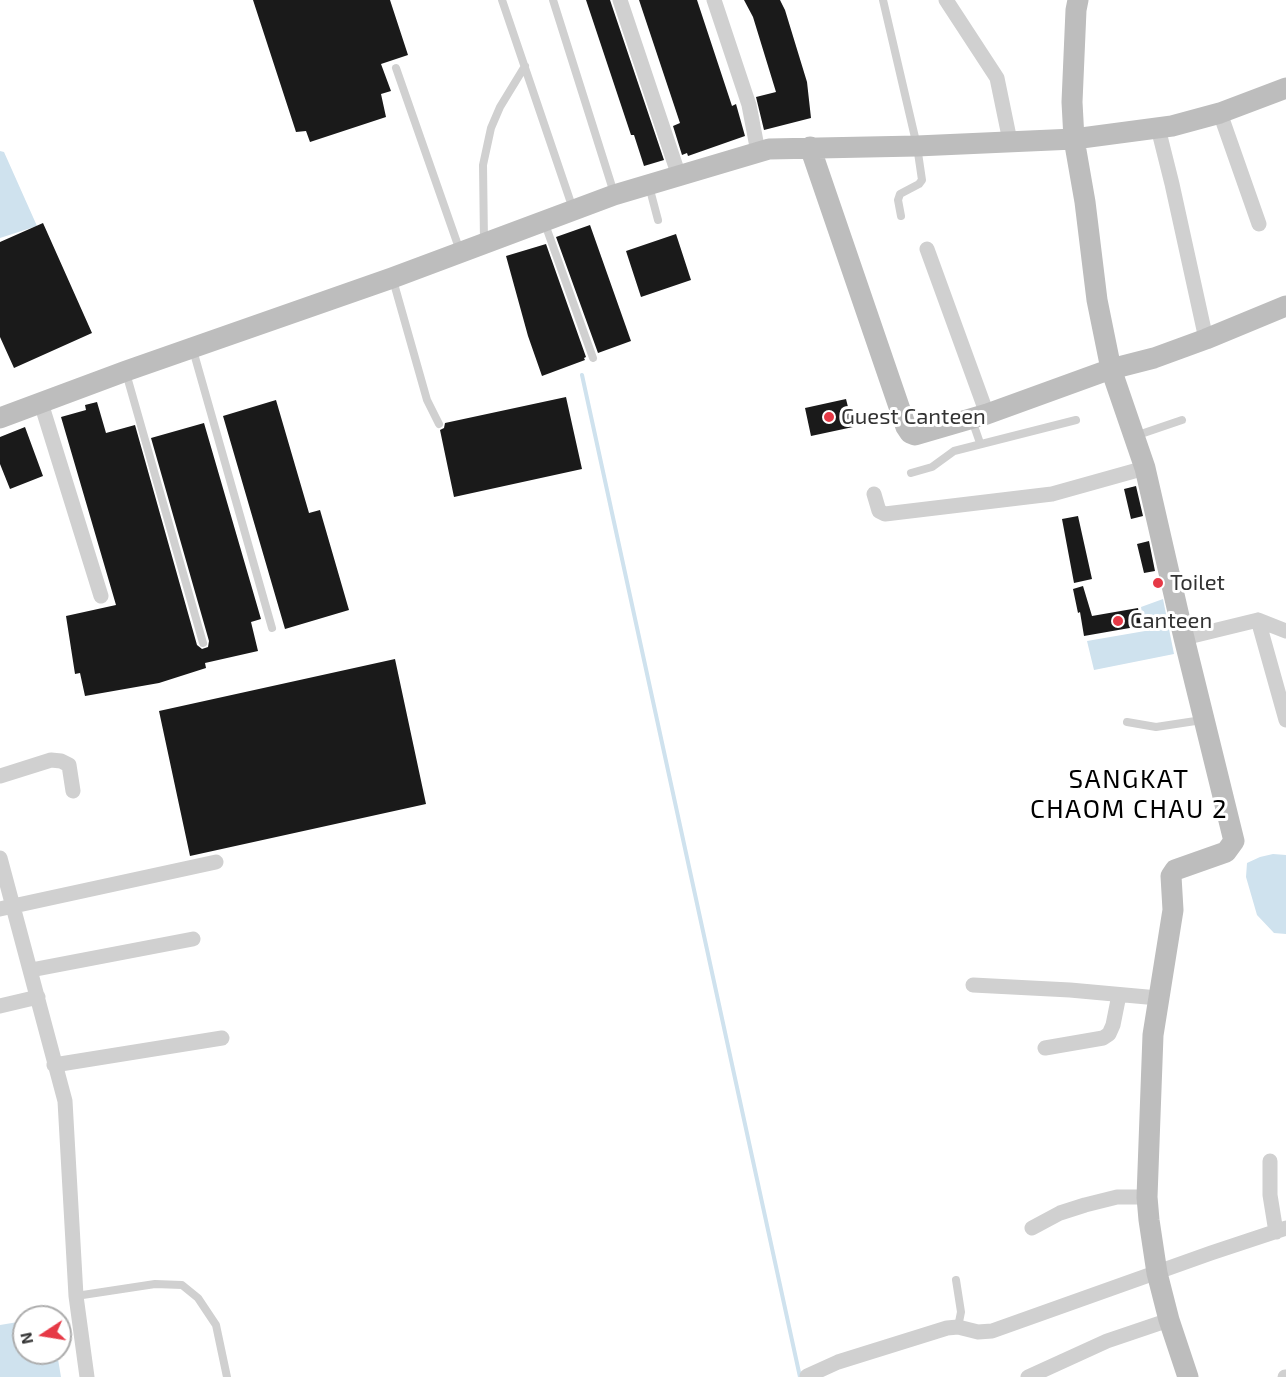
<!DOCTYPE html>
<html>
<head>
<meta charset="utf-8">
<style>
	body { margin:0 }
	#map { position:relative; width:1286px; height:1377px; overflow:hidden; background:#fff; font-family:"Exo 2",sans-serif }
	canvas { display:block }
	.north { position:absolute; left:12px; top:1305px; width:60px; height:60px; box-sizing:border-box; background:#fff; border:2px solid #adadad; border-radius:50%; rotate:258deg; font-size:16px; font-weight:700; line-height:24px; text-align:center; color:#333 }
	.north::after { content:''; display:block; margin:auto; width:21px; height:27px; background:#e63946; clip-path:polygon(50% 0,100% 100%,50% 72%,0 100%) }
</style>
</head>
<body>
<div id="map">
<canvas width="1286" height="1377"></canvas>
<div class="north">N</div>
</div>
<script>
const g = document.querySelector('canvas').getContext('2d');
g.lineJoin = 'round';
function fillPath(path, color) {
  g.fillStyle = color;
  g.fill(path, 'evenodd');
}
function toPath(rows) {
  const path = new Path2D();
  for (const r of rows) {
    path.moveTo(r[0], r[1]);
    for (let i = 2; i < r.length; i += 2) path.lineTo(r[i], r[i + 1]);
  }
  return path;
}
function strokePath(path, color, width, dash) {
  g.strokeStyle = color;
  g.lineWidth = width;
  g.lineCap = dash ? 'butt' : 'round';
  g.setLineDash(dash || []);
  g.stroke(path);
}
function drawText(font, color, halo, rows, align = 'center') {
  g.font = font + ' "Exo 2",sans-serif';
  g.lineWidth = 6;
  g.setLineDash([]);
  g.textBaseline = 'middle';
  g.strokeStyle = halo;
  g.fillStyle = color;
  for (const [text, x, y, turn = 0] of rows) {
    g.save();
    g.translate(x, y);
    g.rotate((+turn || 0) * Math.PI / 180);
    g.textAlign = isNaN(turn) ? turn : align;
    if (halo) g.strokeText(text, 0, 0);
    g.fillText(text, 0, 0);
    g.restore();
  }
}
fillPath(toPath([
	[0,151,4,152,37,226,0,238],
	[1163,599,1174,654,1094,670,1087,641,1145,631,1141,607],
	[1273,854,1286,855,1286,934,1274,933,1257,915,1246,877,1247,863,1260,857],
	[24,1321,24,1353,57,1353,61,1377,0,1377,0,1325]
]), '#cfe2ee');
strokePath(toPath([
	[582,375,800,1377]
]), '#cfe2ee', 4);
fillPath(toPath([
	[253,0,390,0,408,55,381,64,391,91,381,94,386,117,310,142,306,131,296,132],
	[586,0,610,0,664,160,644,166,634,135,631,135],
	[639,0,697,0,732,106,736,104,745,136,688,156,687,153,682,155,673,126,680,123],
	[744,0,780,0,785,10,807,82,811,118,764,130,756,97,776,92,753,17],
	[43,223,92,333,14,368,0,337,0,242],
	[590,225,631,341,598,353,556,237],
	[676,234,691,280,641,297,626,251],
	[546,244,586,357,584,358,585,360,542,376,528,336,506,256],
	[566,397,582,469,454,497,440,430,444,428,445,423],
	[846,399,853,427,811,436,805,408],
	[276,400,309,513,320,510,349,610,285,629,223,416],
	[97,402,106,433,135,425,197,645,202,649,208,647,209,641,151,438,204,423,261,619,251,622,258,651,205,663,206,668,159,683,85,696,80,673,75,674,66,616,116,605,61,417,86,410,85,405],
	[25,427,43,476,10,489,0,464,0,437],
	[1136,486,1143,516,1131,519,1124,489],
	[1078,516,1092,579,1074,583,1062,519],
	[1149,541,1155,571,1144,573,1137,544],
	[1083,586,1092,616,1138,608,1141,626,1084,636,1080,612,1078,613,1073,589],
	[395,659,426,804,190,856,159,711]
]), '#1a1a1a');
strokePath(toPath([
	[502,0,573,209],
	[553,0,614,193],
	[883,0,917,146,922,180,919,184,900,194,898,200,901,216],
	[396,68,460,251],
	[649,186,658,220],
	[545,224,593,358],
	[484,242,483,165,491,128,500,107,525,66],
	[393,280,427,400,439,424],
	[193,350,272,628],
	[126,373,203,643],
	[972,420,980,443],
	[1135,436,1182,420],
	[911,473,932,467,954,451,1076,420],
	[1127,722,1156,727,1202,720],
	[956,1280,961,1312,958,1327],
	[76,1296,155,1284,182,1285,198,1298,216,1325,227,1377]
]), '#d0d0d0', 8);
strokePath(toPath([
	[620,0,679,176],
	[714,0,749,105,758,152],
	[946,0,997,78,1010,141],
	[1220,113,1259,224],
	[1158,128,1172,184,1206,339],
	[927,249,987,414],
	[41,403,101,596],
	[874,494,879,511,885,514,1052,494,1145,468],
	[1258,620,1286,720],
	[1184,638,1258,620,1286,631],
	[0,776,51,760,61,761,69,765,73,791],
	[0,858,65,1101,76,1296,87,1377],
	[0,909,216,862],
	[31,970,193,939],
	[973,985,1070,990,1158,998],
	[0,1006,38,997],
	[1045,1048,1103,1038,1109,1034,1113,1025,1119,995],
	[54,1065,222,1038],
	[1270,1161,1270,1195,1276,1232],
	[1032,1228,1060,1213,1085,1205,1117,1197,1147,1197],
	[807,1376,838,1362,947,1328,958,1327,978,1332,992,1331,1211,1253,1286,1228],
	[1028,1377,1107,1341,1169,1320],
	[1285,1377,1286,1377]
]), '#d0d0d0', 15);
strokePath(toPath([
	[1078,0,1076,10,1072,102,1074,139,1085,202,1097,300,1111,369,1145,468,1184,638,1234,841,1226,852,1175,870,1171,876,1173,910,1153,1035,1147,1197,1149,1220,1157,1273,1169,1320,1188,1377],
	[810,147,906,427,910,433,915,435,987,414,1111,369,1154,358,1206,339,1286,306],
	[0,418,126,371,392,278,614,195,769,149,917,146,1074,139,1172,126,1220,113,1286,88]
]), '#bdbdbd', 21);
for (const [x, y, r, color] of [
	[829,417,6,"#e63946"],
	[1158,583,6,"#e63946"],
	[1118,621,6,"#e63946"]
]) {
  const dot = new Path2D();
  dot.arc(x, y, r, 0, 2 * Math.PI);
  g.fillStyle = color;
  g.fill(dot);
  strokePath(dot, '#fff', 2);
}
drawText('22px', '#333', '#fff', [
	["Guest Canteen",841,417],
	["Toilet",1170,583],
	["Canteen",1130,621]
], 'left');
g.letterSpacing = '1.5px';
drawText('26px', '#000', '#fff', [
	["SANGKAT",1129,779],
	["CHAOM CHAU 2",1129,809]
]);
g.letterSpacing = '0px';
</script>
</body>
</html>
